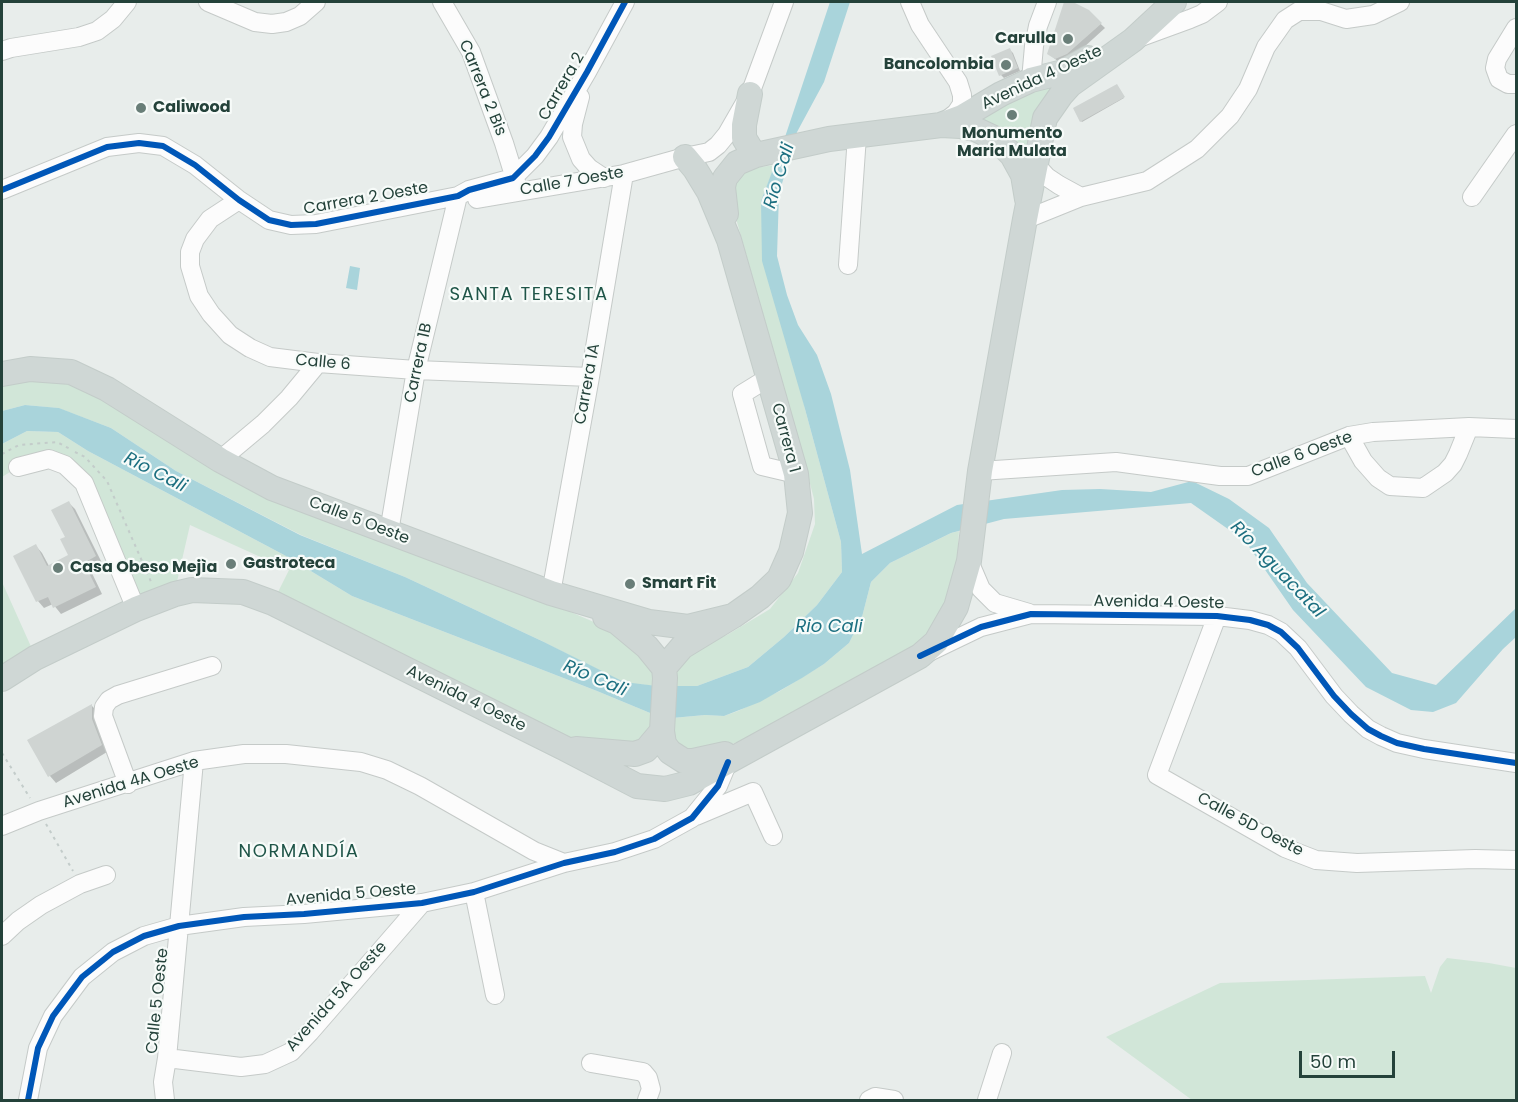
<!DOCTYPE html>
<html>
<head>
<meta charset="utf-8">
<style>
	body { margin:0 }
	#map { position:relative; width:1518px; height:1102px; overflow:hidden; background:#e8edeb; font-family:Poppins,sans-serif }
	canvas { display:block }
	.frame { position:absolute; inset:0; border:3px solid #24423a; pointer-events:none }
	.scale { position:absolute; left:1299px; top:1051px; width:96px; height:27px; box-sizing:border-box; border:3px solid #24423a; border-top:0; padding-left:8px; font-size:18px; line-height:21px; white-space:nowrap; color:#24423a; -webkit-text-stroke:4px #f7fbf9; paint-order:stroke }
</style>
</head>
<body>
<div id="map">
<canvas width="1518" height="1102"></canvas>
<div class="frame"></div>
<div class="scale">50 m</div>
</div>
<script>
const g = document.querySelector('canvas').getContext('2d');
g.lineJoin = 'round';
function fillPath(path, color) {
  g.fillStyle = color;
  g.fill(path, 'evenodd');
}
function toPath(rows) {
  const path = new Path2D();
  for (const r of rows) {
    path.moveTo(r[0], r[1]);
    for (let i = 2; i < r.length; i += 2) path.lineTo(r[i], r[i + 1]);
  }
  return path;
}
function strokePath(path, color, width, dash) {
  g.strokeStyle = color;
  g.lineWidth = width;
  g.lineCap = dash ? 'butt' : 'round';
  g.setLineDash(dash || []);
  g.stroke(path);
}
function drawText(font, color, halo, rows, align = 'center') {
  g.font = font + ' Poppins,sans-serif';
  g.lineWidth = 4.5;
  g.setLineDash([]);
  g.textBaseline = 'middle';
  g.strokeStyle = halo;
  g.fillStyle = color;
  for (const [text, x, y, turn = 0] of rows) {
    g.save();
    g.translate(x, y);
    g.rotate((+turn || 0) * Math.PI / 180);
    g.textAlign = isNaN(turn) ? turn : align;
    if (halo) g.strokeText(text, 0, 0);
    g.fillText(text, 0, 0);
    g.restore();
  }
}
fillPath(toPath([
	[1031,80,1070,85,1023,175,962,116],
	[775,165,761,201,805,409,841,542,842,572,817,605,784,637,748,667,697,686,673,686,674,667,695,647,727,635,770,609,798,573,815,524,814,499,797,433,731,201,733,185,744,170,760,166,761,167],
	[30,378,68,382,550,603,610,629,658,669,657,686,624,683,544,642,405,577,301,535,176,471,111,428,58,408,25,405,2,411,2,384],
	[27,431,58,432,88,451,286,556,352,596,597,691,655,715,641,746,567,738,277,594,289,570,190,525,176,586,133,603,84,483,65,466,18,467,2,477,2,444],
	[959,531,958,547,960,548,946,605,928,636,916,646,753,738,702,752,676,747,672,718,705,715,724,716,738,711,780,691,824,664,849,643,862,617,871,582,890,563,951,533],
	[2,582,33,651,2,671],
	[1447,958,1489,963,1516,968,1516,1100,1192,1100,1106,1037,1220,983,1425,976,1431,993,1440,967]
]), '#d1e6d8');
fillPath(toPath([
	[830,2,850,2,824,82,797,132,779,194,777,256,787,295,798,325,817,355,831,394,850,470,862,554,957,505,1062,490,1100,489,1151,492,1192,481,1229,499,1269,528,1307,583,1392,673,1436,685,1516,608,1516,637,1503,649,1456,703,1433,712,1411,710,1366,687,1293,610,1245,541,1191,503,1004,519,951,533,890,563,871,582,862,617,849,643,824,664,802,678,760,702,724,716,705,715,672,718,655,715,597,691,352,596,286,556,88,451,58,432,27,431,2,444,2,411,25,405,59,408,111,428,176,471,300,535,405,577,544,642,624,682,657,686,697,686,748,667,784,637,817,605,842,572,841,542,805,409,762,261,761,201,784,140],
	[350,266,360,268,357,290,346,288]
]), '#a9d4db');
fillPath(toPath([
	[1066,2,1070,2,1088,12,1105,28,1072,58,1060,63,1049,54],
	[1010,50,1013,53,1020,71,1004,78,1001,75],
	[1118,87,1124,98,1082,122,1081,121],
	[68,502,75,509,102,563,90,569,102,594,61,614,53,604,44,608,38,601,15,556,36,546,42,553,49,566,70,556,67,538],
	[92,706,98,712,107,752,56,783,50,776,29,741]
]), '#0003');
fillPath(toPath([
	[1064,2,1073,2,1089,10,1102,23,1067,54,1055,59,1047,54],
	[1010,48,1018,68,999,76,991,56],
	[1117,84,1125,97,1080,122,1073,108],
	[69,501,96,556,84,563,96,587,53,608,48,597,36,602,13,556,36,544,47,566,68,555,60,539,65,537,51,510],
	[92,704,92,719,102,745,48,777,27,740]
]), '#cfd4d2');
const minor = toPath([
	[208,2,255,22,272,24,286,22,300,16,316,2],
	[442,2,471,52,504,143,517,185],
	[910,2,920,25,958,82,962,95,962,104,956,113,947,120],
	[1516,28,1497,59,1495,68,1499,79,1508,84,1516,84],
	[1138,38,1190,19,1202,14,1218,2],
	[2,51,11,48,79,37,97,31,113,19,127,2],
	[1031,80,1034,46,1038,26,1047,2],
	[580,97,573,124,572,137,581,159,589,168,604,178],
	[1036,165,1047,177,1059,185,1081,197],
	[2,190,107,147,139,143,163,146,195,165,239,200,269,220,291,225,316,224,458,196,469,190,513,178,535,156,549,137,587,72,625,2],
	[1472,197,1516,134],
	[477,199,624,174,685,157,709,152,718,145,727,134,750,94,784,2],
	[239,200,210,219,195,239,190,252,190,266,199,296,211,314,230,335,250,348,270,357,318,363,416,370,590,377],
	[1025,219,1034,216,1081,197,1147,181,1197,149,1230,116,1248,89,1266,47,1285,20,1299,11,1321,11,1346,19,1373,15,1400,2],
	[848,265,857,136],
	[768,378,742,394,762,466,796,474],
	[1349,436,1363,461,1378,478,1390,486,1423,488,1445,473,1453,464,1458,454,1469,427],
	[220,460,263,424,289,398,318,363],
	[18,467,49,459,65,465,84,483,136,609],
	[980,471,1116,462,1220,476,1248,476,1349,436,1373,432,1469,427,1516,429],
	[389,532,416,370,458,196],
	[969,561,981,589,995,603,1029,613],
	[551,593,590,377,624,174],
	[1217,616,1157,775,1285,848,1316,860,1357,863,1475,859,1516,860],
	[929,652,981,627,1031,614,1217,616,1250,620,1268,625,1281,632,1298,648,1334,696,1351,714,1368,729,1381,736,1397,743,1424,749,1516,763],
	[128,784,103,716,104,707,109,700,118,695,212,666],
	[696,816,753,792,773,836],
	[2,826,39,811,194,761,244,754,286,754,361,762,387,770,420,786,534,851,564,863],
	[474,892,495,995],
	[2,936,18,921,41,905,80,884,106,875],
	[167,1058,241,1067,265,1064,291,1052,310,1032,422,903],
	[591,1063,643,1072,648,1078,651,1089,647,1100],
	[28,1100,38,1048,53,1016,82,977,113,952,144,936,179,926,244,917,304,914,422,903,474,892,564,863,615,852,654,839,692,818,718,786,728,762],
	[165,1100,163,1082,167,1058,194,761],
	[869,1100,875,1097,894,1100],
	[987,1100,1002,1053]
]);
const major = toPath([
	[750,94,744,125,744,138,750,148,756,155],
	[943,124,962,117,1001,94,1031,80,1063,72,1088,58],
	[726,214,723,187,725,178,737,163,756,155,829,139,941,125,960,126,975,129,996,139,1012,155,1023,175,1027,199],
	[2,374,30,369,71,372,107,389,220,460,272,488,551,593,649,622,688,627,733,616],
	[605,617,617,622,647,647,664,668,665,678,662,731,664,744,670,752,684,761,693,761,725,754],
	[664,668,682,647,733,616,760,597,779,579,791,552,800,513,796,474,729,240,709,192,695,169,685,157],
	[2,679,35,658,136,609,175,594,192,590,243,592,273,603,564,748,637,786,665,789,689,783,920,656,936,642,956,607,969,561,980,471,1025,219,1045,118,1061,95,1070,85,1133,40,1174,2],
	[576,749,635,754,646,750,662,731]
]);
strokePath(minor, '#c5cac8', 20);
strokePath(major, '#c3ccc9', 26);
strokePath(toPath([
	[75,452,85,457,107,481,152,584],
	[2,454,19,445,57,442,70,449],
	[2,753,30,798],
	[46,824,73,871]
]), '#c3ccca', 2, [3, 4.5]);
strokePath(minor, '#fcfcfc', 18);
strokePath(major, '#cfd7d5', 24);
strokePath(toPath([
	[2,190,107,147,139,143,163,146,195,165,239,200,269,220,291,225,316,224,458,196,469,190,513,178,535,156,549,137,587,72,625,2],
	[920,656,981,627,1031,614,1217,616,1250,620,1268,625,1281,632,1298,648,1334,696,1351,714,1368,729,1381,736,1397,743,1424,749,1516,763],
	[28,1100,38,1048,53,1016,82,977,113,952,144,936,179,926,244,917,304,914,422,903,474,892,564,863,615,852,654,839,692,818,718,786,728,762]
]), '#0057b8', 6);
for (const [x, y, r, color] of [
	[1068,39,6,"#697e78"],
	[1006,65,6,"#697e78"],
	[141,108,6,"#697e78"],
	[1012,115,6,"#697e78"],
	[231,564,6,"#697e78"],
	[58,568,6,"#697e78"],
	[630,584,6,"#697e78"]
]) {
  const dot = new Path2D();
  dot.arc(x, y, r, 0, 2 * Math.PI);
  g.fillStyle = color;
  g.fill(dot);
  strokePath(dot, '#f7fbf9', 2);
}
drawText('bold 16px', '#24423a', '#f7fbf9', [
	["Carulla",1056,39,"right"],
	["Bancolombia",994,65,"right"],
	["Caliwood",153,108],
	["Monumento",1012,134,"center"],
	["Maria Mulata",1012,152,"center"],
	["Gastroteca",243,564],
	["Casa Obeso Mejìa",70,568],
	["Smart Fit",642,584]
], 'left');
drawText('16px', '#24423a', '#f7fbf9', [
	["Avenida 4 Oeste",1042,78,-25],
	["Carrera 2",562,87,-60],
	["Carrera 2 Bis",482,88,68],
	["Calle 7 Oeste",572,182,-10],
	["Carrera 2 Oeste",366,199,-10],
	["Calle 6",323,363,5],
	["Carrera 1B",419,363,-78],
	["Carrera 1A",588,384,-80],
	["Carrera 1",785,438,75],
	["Calle 6 Oeste",1302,455,-20],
	["Calle 5 Oeste",359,521,21],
	["Avenida 4 Oeste",1159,603,1],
	["Avenida 4 Oeste",466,699,26],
	["Avenida 4A Oeste",131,783,-17],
	["Calle 5D Oeste",1250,825,28],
	["Avenida 5 Oeste",351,895,-5],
	["Avenida 5A Oeste",337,997,-48],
	["Calle 5 Oeste",158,1001,-84]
]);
drawText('italic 18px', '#1c6f80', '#f7fbf9', [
	["Río Cali",780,176,-73],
	["Río Cali",155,473,27],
	["Río Aguacatal",1277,570,46],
	["Rio Cali",829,627],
	["Río Cali",595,679,23]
]);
g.letterSpacing = '1.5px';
drawText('18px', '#1f5548', '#f7fbf9', [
	["SANTA TERESITA",529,295],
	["NORMANDÍA",299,852]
]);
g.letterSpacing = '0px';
</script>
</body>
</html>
